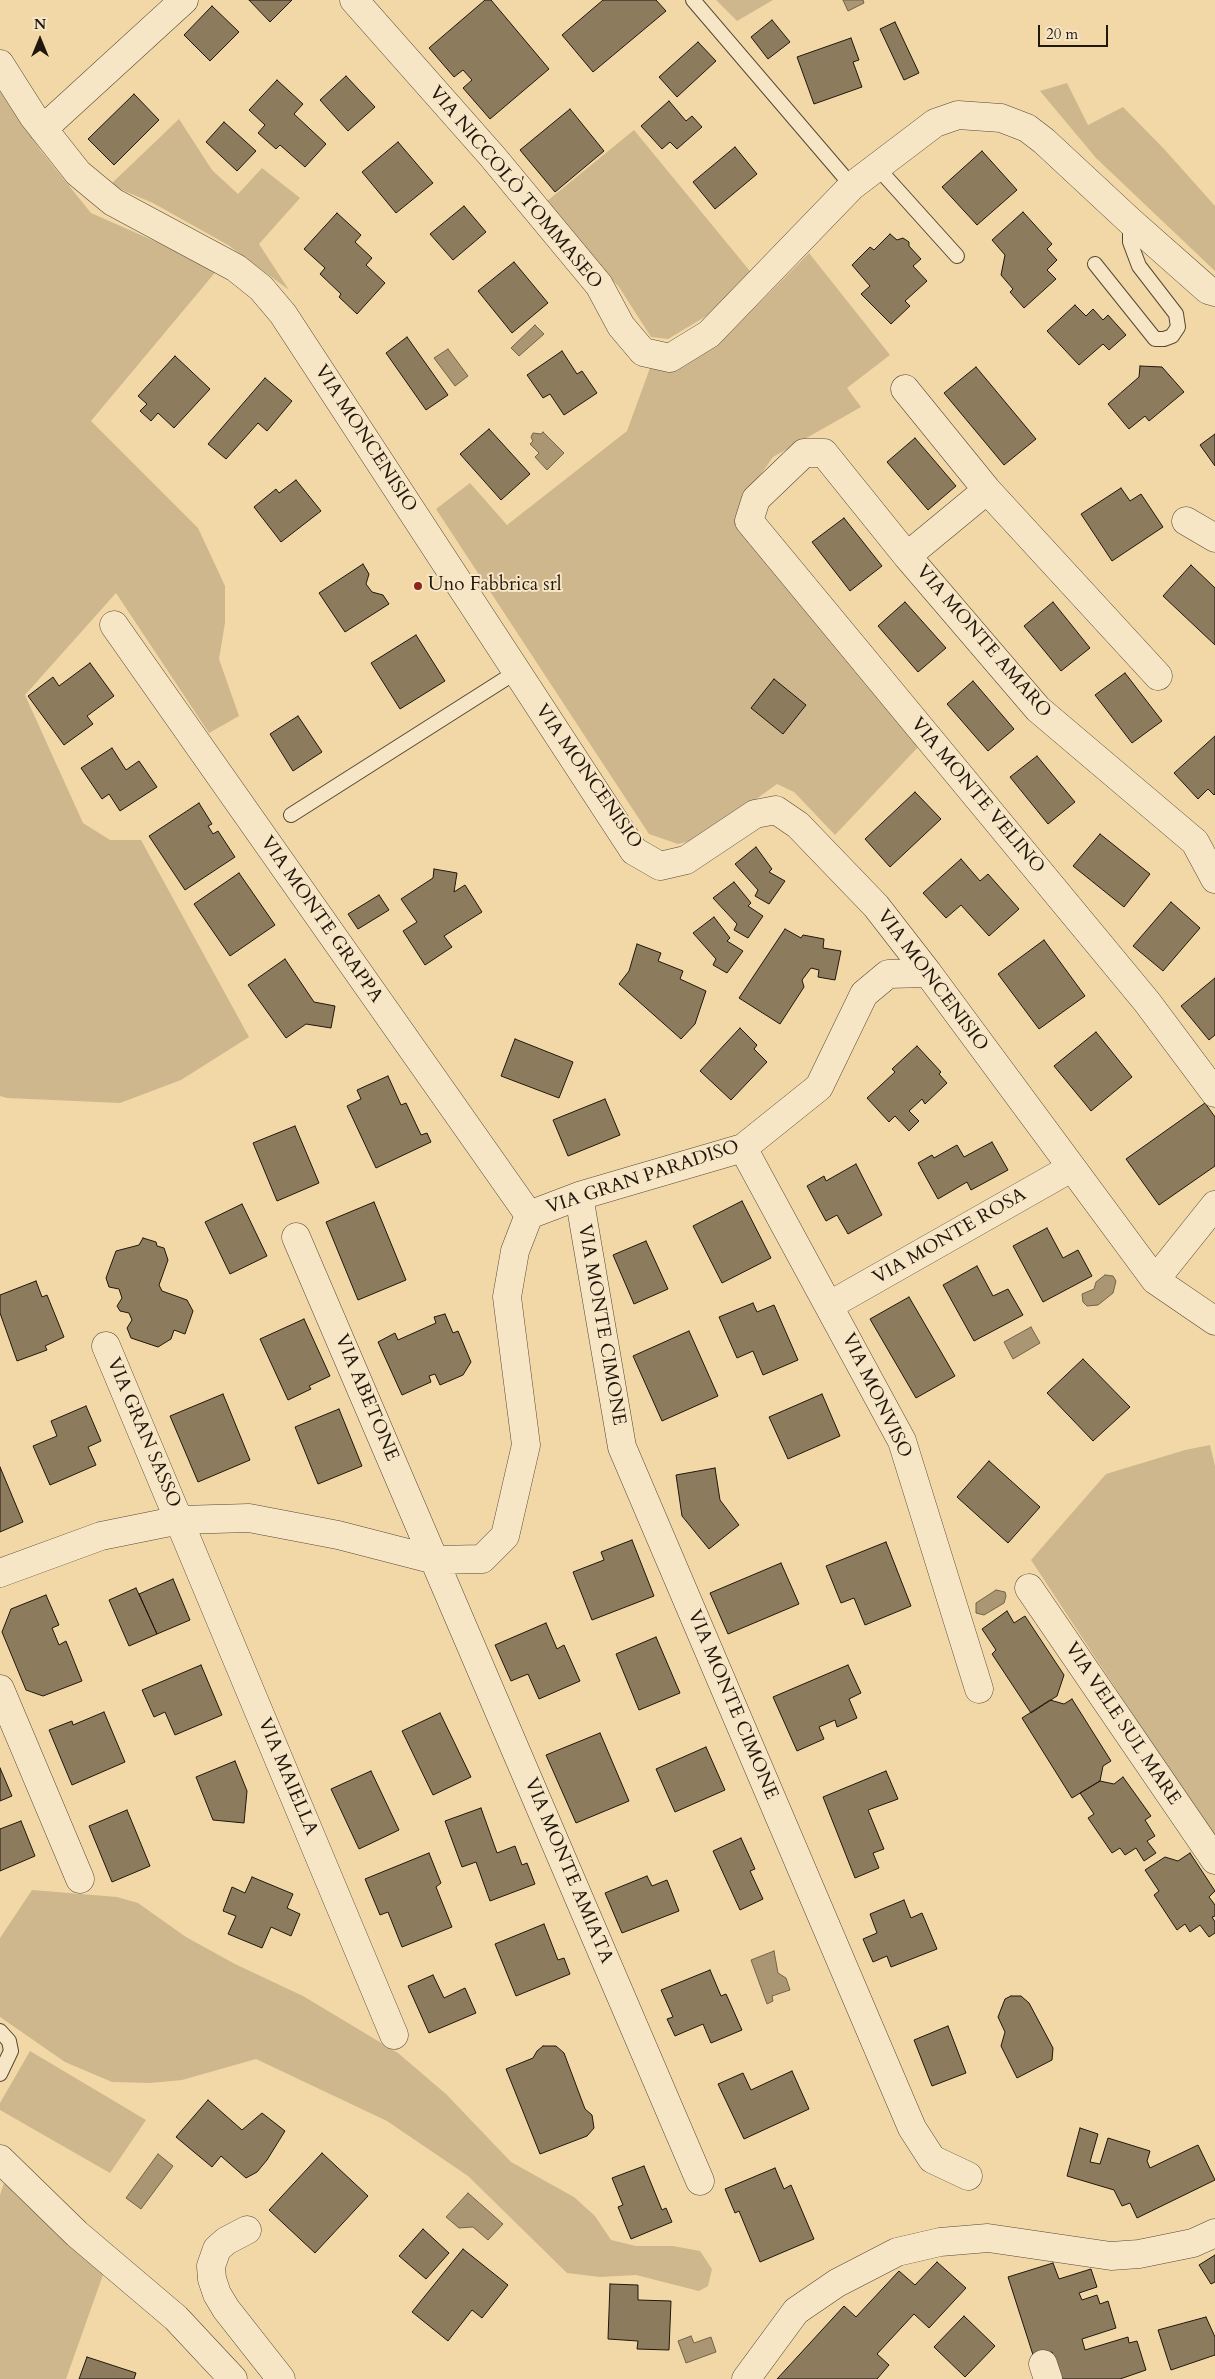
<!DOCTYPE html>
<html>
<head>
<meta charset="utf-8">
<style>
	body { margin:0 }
	#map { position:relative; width:1215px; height:2379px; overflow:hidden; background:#f2d8a7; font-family:Cardo,serif }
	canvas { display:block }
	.north { position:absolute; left:15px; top:15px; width:50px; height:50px; -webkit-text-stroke:4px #f7e6c6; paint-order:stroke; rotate:0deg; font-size:14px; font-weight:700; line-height:20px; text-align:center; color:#20170d }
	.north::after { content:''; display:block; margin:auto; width:18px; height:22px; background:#20170d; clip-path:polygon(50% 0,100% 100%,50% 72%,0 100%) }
	.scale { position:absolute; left:1038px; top:25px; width:70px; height:22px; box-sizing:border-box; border:2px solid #20170d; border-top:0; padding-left:6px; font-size:15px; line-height:18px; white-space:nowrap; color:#20170d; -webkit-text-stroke:4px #f7e6c6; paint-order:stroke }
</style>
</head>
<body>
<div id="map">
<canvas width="1215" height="2379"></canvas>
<div class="north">N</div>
<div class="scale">20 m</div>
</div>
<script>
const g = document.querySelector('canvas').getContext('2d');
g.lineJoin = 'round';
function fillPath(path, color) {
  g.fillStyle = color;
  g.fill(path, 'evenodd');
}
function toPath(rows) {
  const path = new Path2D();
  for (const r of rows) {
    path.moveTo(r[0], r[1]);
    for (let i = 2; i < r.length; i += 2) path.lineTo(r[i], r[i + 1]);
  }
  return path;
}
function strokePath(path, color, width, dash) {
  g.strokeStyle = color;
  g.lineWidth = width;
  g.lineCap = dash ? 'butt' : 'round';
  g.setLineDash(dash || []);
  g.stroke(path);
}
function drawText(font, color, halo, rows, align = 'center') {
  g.font = font + ' Cardo,serif';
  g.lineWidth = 4;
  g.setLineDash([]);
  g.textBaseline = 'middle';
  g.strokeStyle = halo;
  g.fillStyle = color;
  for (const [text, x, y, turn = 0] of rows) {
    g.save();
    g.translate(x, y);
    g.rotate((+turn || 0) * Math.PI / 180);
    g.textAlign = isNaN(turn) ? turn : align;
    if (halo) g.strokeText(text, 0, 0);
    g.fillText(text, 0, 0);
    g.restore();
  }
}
fillPath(toPath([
	[716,0,773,0,737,21],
	[1067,83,1088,125,1123,107,1165,150,1215,206,1215,271,1096,158,1040,91],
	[0,89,41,151,91,213,218,269,91,421,198,528,225,586,225,623,219,659,239,716,209,733,116,593,25,695,83,823,110,840,141,840,249,1037,181,1080,120,1103,7,1098,0,1096],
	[179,119,212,170,238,194,262,168,300,198,259,244,289,290,228,245,153,203,110,185],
	[634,130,754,276,708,315,668,339,651,337,619,287,541,206],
	[809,253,890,355,847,388,861,407,773,457,752,487,743,528,921,744,835,835,794,792,777,784,702,838,678,844,649,834,436,509,470,483,507,525,627,431,650,368,684,365,719,344],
	[1210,1445,1215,1466,1215,1839,1031,1560,1106,1474,1185,1450],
	[32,1890,117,1897,138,1903,186,1937,235,1964,303,1996,398,2053,446,2094,511,2162,574,2197,595,2216,611,2240,636,2246,673,2246,700,2251,712,2269,708,2286,699,2291,636,2275,600,2277,567,2273,468,2176,387,2121,256,2059,182,2080,150,2083,112,2082,65,2062,0,2017,0,1938],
	[30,2051,146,2120,110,2173,0,2110,0,2103],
	[6,2177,104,2272,66,2379,0,2379,0,2195]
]), '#ceb78d');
const water = toPath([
	[843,0,863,0,864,3,848,11,843,0],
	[535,325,544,334,519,356,511,348,535,325],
	[448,349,468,376,455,386,434,358,448,349],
	[543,432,564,453,547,470,535,457,539,453,530,444,533,441,531,437,533,433,541,434,543,432],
	[1105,1275,1113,1276,1116,1281,1113,1293,1098,1305,1087,1306,1083,1302,1082,1294,1094,1289,1096,1282,1105,1275],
	[1031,1327,1040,1343,1013,1359,1004,1342,1031,1327],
	[996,1590,1005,1592,1006,1596,1004,1603,984,1615,976,1613,976,1603,996,1590],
	[774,1951,778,1973,786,1978,790,1990,772,1996,773,2001,767,2004,751,1960,774,1951],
	[158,2154,173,2166,141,2209,126,2198,158,2154],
	[468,2193,503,2224,488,2240,473,2227,459,2228,446,2217,468,2193],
	[691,2336,694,2343,711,2337,716,2352,686,2363,678,2341,691,2336]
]);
fillPath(water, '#ab9673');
strokePath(water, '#73634a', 1);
const building = toPath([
	[249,0,292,0,270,22,249,0],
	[485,0,491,0,549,69,490,119,463,88,472,80,463,70,454,77,429,48,485,0],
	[603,0,656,0,666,11,593,72,562,35,603,0],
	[212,6,239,32,210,61,184,35,212,6],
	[772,20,790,42,768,59,751,37,772,20],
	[895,22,919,73,904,80,880,29,895,22],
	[851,38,859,60,853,62,862,87,814,104,797,57,851,38],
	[698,42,716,61,677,97,659,77,698,42],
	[346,76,375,107,348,131,320,100,346,76],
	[277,80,303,104,294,114,326,144,305,167,280,145,276,149,258,133,265,125,249,110,277,80],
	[134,94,159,120,114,165,88,139,134,94],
	[669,101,686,121,692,116,702,127,677,149,670,142,662,149,641,126,669,101],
	[570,109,604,151,555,192,520,150,570,109],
	[224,122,256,151,237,171,206,142,224,122],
	[398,142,433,183,396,213,362,172,398,142],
	[735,147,757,174,715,209,693,182,735,147],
	[982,151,1017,190,977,225,942,187,982,151],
	[464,206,486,232,453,260,430,234,464,206],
	[1023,212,1052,244,1047,249,1057,260,1047,270,1056,279,1024,308,1010,292,1013,289,1001,275,1005,255,992,240,1023,212],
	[337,213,361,235,355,242,372,258,366,265,385,283,357,314,339,297,341,294,320,274,325,268,304,249,337,213],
	[890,234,897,240,903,238,909,242,909,246,921,259,913,266,927,281,905,301,910,306,891,324,861,294,870,286,852,265,870,247,874,250,890,234],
	[514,262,548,303,512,333,478,291,514,262],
	[1075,305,1086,316,1093,309,1103,320,1108,315,1126,335,1109,350,1103,344,1079,365,1047,331,1075,305],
	[407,337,448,395,426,410,386,353,407,337],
	[562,351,577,374,582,371,597,393,564,415,550,394,543,398,527,375,562,351],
	[175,356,210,389,174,428,158,413,151,421,140,411,147,404,138,396,175,356],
	[1140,366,1162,367,1184,392,1149,421,1145,416,1129,429,1108,404,1139,377,1140,366],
	[976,367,1036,439,1004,465,944,393,976,367],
	[265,378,292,401,267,431,258,423,226,459,208,444,265,378],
	[489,429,530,474,501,500,460,454,489,429],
	[1215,434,1215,466,1200,445,1215,434],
	[915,438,956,486,928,510,887,462,915,438],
	[296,480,321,511,281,542,254,507,276,489,279,493,296,480],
	[1121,488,1130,501,1141,494,1163,527,1112,561,1081,514,1121,488],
	[844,518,882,566,850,591,812,542,844,518],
	[363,564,369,574,366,584,372,592,383,595,389,604,345,632,319,593,363,564],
	[1191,565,1215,588,1215,645,1163,596,1191,565],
	[905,602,946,648,918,672,878,626,905,602],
	[1053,602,1090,648,1061,671,1024,626,1053,602],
	[416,635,445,681,400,709,371,663,416,635],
	[90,663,114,696,87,716,93,724,64,745,28,696,53,677,59,686,90,663],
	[1125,673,1162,721,1132,743,1095,695,1125,673],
	[774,679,806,705,783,734,751,708,774,679],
	[973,681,1014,729,988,751,947,704,973,681],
	[298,716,322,752,293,771,270,734,298,716],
	[1215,736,1215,794,1214,795,1208,789,1198,799,1174,773,1215,736],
	[112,748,126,770,139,761,157,787,120,811,109,794,102,799,81,768,112,748],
	[1037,756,1075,802,1048,824,1010,777,1037,756],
	[915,792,941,819,890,867,865,839,915,792],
	[199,803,212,824,208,826,213,834,218,831,235,857,185,890,149,836,199,803],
	[1100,834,1150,874,1124,907,1073,866,1100,834],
	[756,847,772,869,769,872,785,881,769,904,755,896,758,890,735,864,756,847],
	[961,859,980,881,988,874,1019,909,989,936,961,905,946,918,923,893,961,859],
	[434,869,457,873,454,892,465,885,482,912,444,936,452,947,425,965,403,931,417,922,401,899,433,878,434,869],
	[239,873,275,925,230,956,194,904,239,873],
	[734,882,751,903,748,906,763,916,748,938,734,930,737,924,713,898,734,882],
	[379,895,389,910,358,929,348,914,379,895],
	[1171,902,1200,928,1163,971,1133,946,1171,902],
	[714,917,730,938,727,941,743,951,727,973,713,965,716,959,693,933,714,917],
	[785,929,801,938,803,935,824,939,823,948,841,951,835,980,818,977,819,970,811,968,802,980,804,987,780,1024,739,998,785,929],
	[1044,940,1085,996,1039,1029,998,974,1044,940],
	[637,944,661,953,658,961,683,971,680,979,706,991,695,1024,681,1039,619,984,629,971,637,944],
	[285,959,314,1002,335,1006,331,1028,306,1024,286,1038,248,985,285,959],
	[1215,978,1215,1035,1209,1040,1181,1006,1215,978],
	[740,1028,757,1045,754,1049,767,1062,731,1100,700,1071,740,1028],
	[1096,1032,1132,1077,1091,1111,1054,1066,1096,1032],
	[515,1039,573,1062,559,1098,501,1076,515,1039],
	[917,1046,941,1072,939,1074,947,1083,925,1104,922,1099,909,1111,919,1121,909,1131,895,1116,889,1122,867,1098,895,1072,892,1069,917,1046],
	[388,1076,401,1105,406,1103,421,1135,427,1133,431,1142,376,1168,347,1106,361,1099,357,1090,388,1076],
	[605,1099,620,1135,568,1156,553,1120,605,1099],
	[1205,1103,1215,1117,1215,1166,1159,1205,1126,1159,1205,1103],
	[295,1126,319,1183,277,1201,253,1143,295,1126],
	[992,1142,1008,1170,971,1190,967,1182,938,1199,918,1163,932,1155,934,1158,957,1145,964,1157,992,1142],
	[856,1164,882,1215,848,1234,837,1215,826,1221,807,1186,824,1176,826,1181,856,1164],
	[742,1201,771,1258,722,1283,693,1226,742,1201],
	[374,1202,406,1280,358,1300,326,1222,374,1202],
	[242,1204,267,1256,230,1274,205,1222,242,1204],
	[1047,1228,1063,1258,1078,1250,1092,1276,1043,1302,1013,1246,1047,1228],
	[143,1238,156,1242,157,1246,164,1248,168,1260,159,1285,162,1291,187,1300,193,1311,185,1334,174,1330,171,1339,158,1347,131,1338,127,1328,132,1320,129,1313,120,1311,117,1306,122,1298,119,1289,109,1287,106,1278,116,1251,139,1245,143,1238],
	[646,1241,668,1289,634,1304,613,1255,646,1241],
	[977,1266,993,1296,1008,1289,1023,1315,974,1341,943,1285,977,1266],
	[36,1281,42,1297,47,1295,64,1337,45,1346,47,1350,17,1361,0,1313,0,1295,36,1281],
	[909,1297,955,1376,916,1398,870,1319,909,1297],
	[753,1303,757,1312,774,1305,798,1360,763,1375,753,1351,737,1358,719,1317,753,1303],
	[445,1314,453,1333,458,1331,471,1362,463,1375,440,1385,435,1374,429,1376,431,1382,402,1395,378,1342,395,1333,398,1340,436,1323,434,1317,445,1314],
	[304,1319,330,1376,309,1386,311,1389,288,1400,260,1339,304,1319],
	[689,1331,718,1396,662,1421,633,1356,689,1331],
	[1083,1359,1130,1407,1093,1441,1047,1393,1083,1359],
	[223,1394,250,1460,198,1482,170,1416,223,1394],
	[822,1394,840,1436,788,1459,769,1417,822,1394],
	[86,1406,101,1441,88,1447,96,1465,50,1485,33,1446,57,1436,51,1421,86,1406],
	[339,1409,362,1466,318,1484,295,1427,339,1409],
	[989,1461,1040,1507,1008,1543,957,1497,989,1461],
	[0,1467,23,1522,0,1532,0,1467],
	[715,1468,720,1500,739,1525,709,1549,682,1516,676,1475,715,1468],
	[632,1540,654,1596,592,1620,573,1572,604,1560,601,1552,632,1540],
	[886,1542,911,1606,865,1625,854,1598,841,1603,826,1566,886,1542],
	[781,1563,799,1604,728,1634,710,1593,781,1563],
	[173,1579,190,1620,157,1634,139,1594,173,1579],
	[136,1588,157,1634,129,1646,109,1600,136,1588],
	[46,1595,59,1625,52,1628,59,1645,66,1641,82,1681,43,1696,26,1690,2,1632,11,1609,46,1595],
	[1007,1611,1014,1623,1025,1616,1064,1675,1057,1696,1031,1713,992,1654,996,1650,982,1629,1007,1611],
	[546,1623,557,1649,564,1645,580,1681,539,1699,528,1674,511,1681,495,1645,546,1623],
	[656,1637,680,1693,639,1710,616,1654,656,1637],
	[201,1665,222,1715,175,1735,165,1712,154,1717,142,1690,201,1665],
	[848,1665,861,1693,849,1699,857,1718,837,1727,835,1720,819,1727,824,1739,797,1751,773,1697,848,1665],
	[1072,1699,1111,1761,1103,1766,1100,1781,1072,1798,1022,1718,1050,1700,1064,1704,1072,1699],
	[104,1712,125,1762,72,1785,49,1730,72,1721,73,1725,104,1712],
	[440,1713,471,1777,433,1795,402,1731,440,1713],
	[600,1733,629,1801,576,1823,546,1755,600,1733],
	[706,1747,725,1790,675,1812,656,1769,706,1747],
	[235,1761,247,1791,244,1823,213,1820,196,1777,235,1761],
	[0,1768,12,1796,0,1801,0,1768],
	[371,1771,399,1830,359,1849,331,1789,371,1771],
	[886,1771,898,1799,868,1810,884,1849,873,1853,879,1868,855,1878,823,1797,886,1771],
	[1123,1777,1151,1816,1145,1820,1155,1836,1147,1841,1156,1853,1144,1861,1136,1848,1125,1855,1120,1848,1112,1853,1088,1818,1094,1814,1080,1793,1100,1781,1114,1784,1123,1777],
	[481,1808,497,1853,515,1846,522,1865,527,1863,535,1884,490,1901,476,1862,462,1867,445,1821,481,1808],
	[127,1810,150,1866,112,1882,89,1826,127,1810],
	[21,1821,35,1856,0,1871,0,1829,21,1821],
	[741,1838,755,1869,750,1871,763,1899,740,1910,713,1851,741,1838],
	[429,1853,441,1883,436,1887,452,1927,402,1947,388,1912,380,1915,365,1879,429,1853],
	[1190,1853,1215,1891,1209,1897,1215,1905,1215,1916,1212,1917,1215,1922,1215,1933,1209,1937,1200,1925,1190,1932,1185,1924,1177,1930,1154,1895,1159,1891,1145,1870,1165,1857,1178,1861,1190,1853],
	[647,1876,652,1886,667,1880,679,1911,622,1933,605,1893,647,1876],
	[252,1877,293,1894,287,1908,300,1914,291,1936,271,1927,262,1948,228,1934,236,1916,223,1911,232,1887,245,1893,252,1877],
	[904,1900,911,1918,922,1913,937,1949,891,1967,887,1956,873,1962,863,1939,877,1933,870,1914,904,1900],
	[544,1924,558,1960,564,1958,570,1974,516,1996,495,1944,544,1924],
	[710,1970,721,1996,726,1994,742,2030,711,2043,703,2024,675,2036,667,2019,673,2017,661,1990,710,1970],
	[433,1975,444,1998,465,1988,476,2013,429,2033,408,1986,433,1975],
	[1011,1996,1021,1996,1029,2003,1053,2048,1052,2060,1017,2078,1001,2046,1005,2032,998,2017,1005,1999,1011,1996],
	[948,2026,966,2073,932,2086,914,2040,948,2026],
	[543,2046,556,2046,564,2053,585,2109,592,2115,594,2128,587,2136,540,2154,506,2069,533,2058,537,2051,543,2046],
	[792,2071,809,2109,744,2139,718,2084,743,2073,751,2090,792,2071],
	[208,2100,242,2130,262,2113,285,2131,267,2160,257,2172,246,2178,221,2156,212,2167,176,2137,208,2100],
	[1080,2128,1098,2134,1090,2162,1100,2164,1108,2138,1150,2151,1147,2161,1150,2168,1198,2145,1215,2180,1137,2218,1130,2203,1122,2206,1114,2190,1067,2176,1080,2128],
	[322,2153,368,2196,315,2253,269,2210,322,2153],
	[644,2166,662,2210,666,2208,672,2222,631,2239,618,2207,623,2205,612,2178,644,2166],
	[775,2168,784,2189,791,2185,814,2239,760,2262,739,2211,735,2213,725,2189,775,2168],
	[423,2229,449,2253,426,2279,399,2256,423,2229],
	[463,2249,508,2285,482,2318,472,2310,448,2341,412,2312,463,2249],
	[1215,2255,1215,2282,1211,2284,1199,2265,1215,2255],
	[937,2262,966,2288,929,2328,914,2314,877,2354,889,2365,877,2379,777,2379,844,2306,856,2317,899,2271,915,2285,937,2262],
	[1053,2263,1059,2279,1091,2269,1097,2287,1079,2293,1082,2300,1097,2295,1100,2304,1108,2301,1116,2328,1082,2339,1085,2350,1128,2337,1129,2343,1137,2341,1146,2370,1120,2379,1061,2379,1052,2352,1034,2358,1008,2277,1053,2263],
	[610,2284,638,2285,638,2300,671,2301,669,2350,637,2349,638,2341,608,2339,610,2284],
	[964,2316,995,2346,965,2377,934,2347,964,2316],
	[1206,2317,1215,2337,1215,2355,1171,2370,1158,2330,1206,2317],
	[87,2357,136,2373,134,2379,79,2379,87,2357]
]);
fillPath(building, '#8d7b5d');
strokePath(building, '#20170d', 1);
const service = toPath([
	[693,0,852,186],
	[876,166,957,256],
	[1095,264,1155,339,1164,339,1172,336,1178,327,1176,314,1139,266,1130,242,1130,222],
	[291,815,516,672],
	[0,2031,9,2041,11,2051,0,2074]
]);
const minor = toPath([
	[354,0,492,156,599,285,621,326,643,352,670,358,709,334,852,186,935,123,958,115,1001,118,1027,128,1044,141,1130,221,1208,290,1215,292],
	[0,64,33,116,78,173,113,202,236,268,261,288,283,314,634,851,660,866,686,860,755,814,776,810,798,825,876,906,928,973,1155,1280,1215,1321],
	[43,129,184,0],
	[905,389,987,490,1158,676],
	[1186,521,1215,538],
	[907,556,987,490],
	[114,625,529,1215],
	[1215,879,1195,842,1038,709,907,556,824,453,804,453,756,499,749,521,1147,1002,1215,1093],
	[743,1148,902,1441,979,1689],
	[579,1196,622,1447,912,2128,932,2159,968,2176],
	[296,1237,700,2181],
	[1155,1280,1215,1205],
	[830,1305,1071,1168],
	[106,1346,394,2035],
	[0,1573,101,1536,180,1520,249,1518,338,1535,435,1560,482,1559,505,1536,526,1445,507,1297,515,1251,529,1215,579,1196,743,1148,819,1087,864,994,888,974,928,973],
	[1029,1588,1215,1860],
	[0,1689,80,1879],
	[0,2159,77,2234,176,2318,233,2379],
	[247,2230,226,2241,217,2249,211,2266,212,2279,217,2294,226,2309,281,2379],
	[1043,2364,1048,2379],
	[746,2379,796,2311,837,2283,897,2252,940,2242,988,2238,1111,2256,1139,2254,1193,2243,1215,2233]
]);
strokePath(service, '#544734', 16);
strokePath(minor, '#544734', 29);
strokePath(service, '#f7e6c6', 14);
strokePath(minor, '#f7e6c6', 28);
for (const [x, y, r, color] of [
	[418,586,5,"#8f2418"]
]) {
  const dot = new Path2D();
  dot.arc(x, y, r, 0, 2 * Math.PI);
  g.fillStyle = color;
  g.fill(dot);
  strokePath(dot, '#f7e6c6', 2);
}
drawText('19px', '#20170d', '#f7e6c6', [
	["VIA NICCOLÒ TOMMASEO",515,188,50],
	["VIA MONCENISIO",365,439,57],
	["VIA MONTE AMARO",983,642,49],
	["VIA MONCENISIO",588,777,55],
	["VIA MONTE VELINO",977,796,50],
	["VIA MONTE GRAPPA",321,920,55],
	["VIA MONCENISIO",932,981,53],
	["VIA GRAN PARADISO",643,1178,-18],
	["VIA MONTE ROSA",950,1237,-30],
	["VIA MONTE CIMONE",601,1325,80],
	["VIA MONVISO",876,1396,64],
	["VIA ABETONE",366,1398,67],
	["VIA GRAN SASSO",143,1433,67],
	["VIA MONTE CIMONE",732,1705,67],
	["VIA VELE SUL MARE",1122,1724,56],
	["VIA MAIELLA",287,1777,67],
	["VIA MONTE AMIATA",568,1871,67]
]);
drawText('19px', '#20170d', '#f7e6c6', [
	["Uno Fabbrica srl",428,586]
], 'left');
</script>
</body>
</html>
